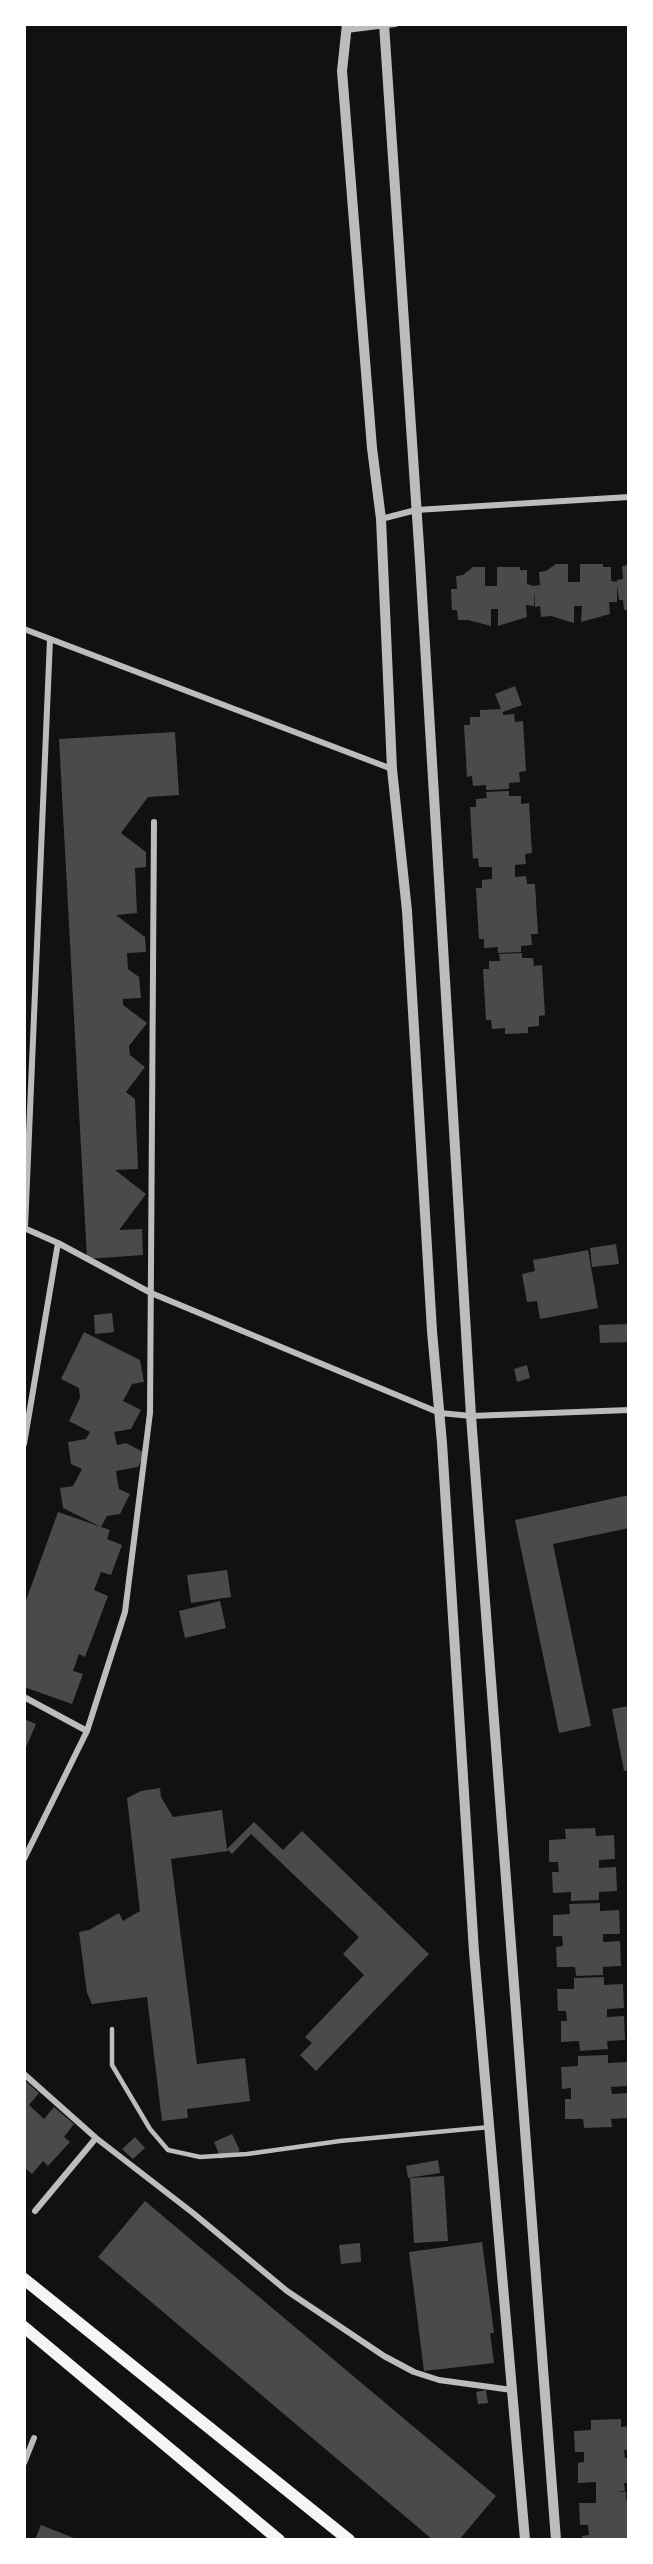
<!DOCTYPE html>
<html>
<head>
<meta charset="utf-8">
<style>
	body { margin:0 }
	#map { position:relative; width:653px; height:2564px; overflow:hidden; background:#111; font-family:"Nunito Sans",sans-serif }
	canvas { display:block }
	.frame { position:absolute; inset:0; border:26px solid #fff; pointer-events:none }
</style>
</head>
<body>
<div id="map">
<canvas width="653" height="2564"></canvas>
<div class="frame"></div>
</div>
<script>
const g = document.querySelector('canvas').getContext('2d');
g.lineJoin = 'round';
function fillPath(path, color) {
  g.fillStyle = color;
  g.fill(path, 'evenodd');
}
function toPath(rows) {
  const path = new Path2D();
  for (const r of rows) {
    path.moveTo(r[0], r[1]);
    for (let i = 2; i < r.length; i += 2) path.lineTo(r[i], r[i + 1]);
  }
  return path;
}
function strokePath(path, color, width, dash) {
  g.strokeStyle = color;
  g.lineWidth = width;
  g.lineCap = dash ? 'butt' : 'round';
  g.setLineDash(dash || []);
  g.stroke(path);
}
fillPath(toPath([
	[556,564,568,564,568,582,580,582,580,564,603,564,603,567,611,567,611,581,617,582,617,580,623,579,622,566,629,565,629,610,624,610,623,600,619,600,617,585,617,602,609,602,610,614,581,622,582,606,574,606,574,623,551,616,541,617,540,606,535,607,534,591,534,606,526,605,527,617,498,626,498,609,491,609,491,626,468,620,458,620,457,610,452,610,451,589,457,589,456,576,463,575,473,567,485,567,485,586,497,586,497,567,520,567,520,570,527,570,527,584,534,586,540,585,539,572,546,571],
	[515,686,522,705,503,712,503,715,514,714,515,722,523,721,526,771,519,772,520,782,509,783,509,789,486,790,486,785,473,786,472,776,467,777,464,725,470,725,470,717,480,717,480,710,501,709,495,694],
	[175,732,179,795,148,797,121,833,146,852,146,867,135,868,137,913,116,915,145,937,146,952,127,953,128,969,139,977,141,998,123,999,123,1005,147,1023,129,1046,130,1055,145,1067,126,1092,135,1099,138,1169,115,1170,146,1194,119,1230,142,1229,143,1255,87,1259,59,739],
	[509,791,509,796,521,796,521,804,529,803,532,853,525,854,526,864,515,865,515,877,526,876,527,884,535,884,538,934,531,934,532,945,521,946,521,952,498,953,498,947,484,948,484,939,479,939,476,888,482,888,482,880,492,879,492,867,479,867,478,858,473,859,470,807,476,807,476,799,487,798,486,792],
	[522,953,522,958,533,958,534,966,542,965,545,1015,539,1016,539,1026,528,1027,528,1033,505,1034,505,1028,492,1029,491,1020,486,1020,483,969,489,969,489,961,500,961,499,954],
	[616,1244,619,1264,592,1267,590,1248],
	[588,1250,598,1308,540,1319,537,1301,527,1302,522,1274,535,1271,533,1260],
	[112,1313,114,1332,95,1334,94,1315],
	[629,1324,629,1342,600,1343,599,1325],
	[84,1332,140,1360,144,1382,132,1384,123,1401,141,1410,131,1429,114,1432,117,1445,126,1443,145,1453,138,1467,116,1471,119,1489,130,1494,120,1514,107,1516,101,1527,63,1508,60,1488,73,1486,82,1469,71,1464,68,1442,86,1439,90,1432,69,1421,80,1398,79,1388,61,1379],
	[527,1365,530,1378,517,1382,514,1369],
	[629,1495,629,1528,553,1544,591,1726,559,1733,515,1520],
	[58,1512,110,1530,107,1539,122,1545,111,1575,101,1572,94,1590,108,1596,85,1657,79,1654,73,1671,83,1674,72,1704,24,1687,24,1606],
	[227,1570,231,1597,191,1603,187,1575],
	[220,1601,226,1628,185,1638,179,1611],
	[629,1706,629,1770,624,1771,612,1709],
	[24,1719,36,1724,24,1752],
	[160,1788,161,1797,173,1817,222,1810,227,1849,254,1822,283,1850,302,1831,429,1954,316,2071,300,2055,312,2043,305,2037,364,1975,343,1954,359,1937,251,1834,232,1854,227,1849,228,1851,171,1859,197,2064,245,2058,250,2101,187,2109,188,2118,162,2121,147,1997,92,2004,87,1993,79,1932,89,1930,119,1913,123,1921,140,1911,127,1798,141,1791],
	[595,1828,596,1836,614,1835,615,1859,599,1860,599,1868,616,1867,617,1891,599,1892,599,1900,571,1901,571,1892,553,1893,552,1872,559,1872,558,1862,549,1862,549,1840,566,1839,565,1829],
	[600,1903,600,1911,619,1910,620,1934,603,1934,603,1942,620,1941,621,1966,603,1967,603,1975,576,1976,575,1967,557,1967,556,1947,563,1946,562,1936,553,1936,553,1915,570,1914,569,1904],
	[604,1977,604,1985,623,1984,624,2008,607,2009,607,2017,624,2016,625,2040,607,2041,608,2049,580,2051,579,2041,561,2042,561,2021,567,2021,566,2011,558,2011,557,1989,574,1989,574,1978],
	[608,2055,608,2063,627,2062,628,2086,611,2087,612,2094,629,2093,629,2118,611,2119,612,2127,584,2128,583,2119,565,2119,565,2099,571,2099,571,2088,562,2089,561,2067,578,2066,578,2056],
	[24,2080,39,2093,29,2105,44,2119,54,2107,74,2124,64,2137,70,2142,48,2166,43,2161,32,2174,24,2167],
	[232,2134,240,2151,221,2159,214,2142],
	[135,2137,145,2148,133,2159,122,2149],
	[438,2160,440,2173,408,2178,406,2166],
	[444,2176,448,2241,414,2243,410,2178],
	[145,2201,496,2496,459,2540,433,2540,98,2257],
	[482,2242,494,2333,490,2333,494,2363,424,2371,409,2252],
	[360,2243,361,2262,341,2264,339,2245],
	[486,2390,488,2403,478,2404,476,2392],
	[621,2419,621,2427,629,2426,629,2450,624,2450,625,2458,629,2458,629,2483,624,2483,625,2491,617,2492,626,2492,626,2500,629,2499,629,2540,582,2540,582,2536,589,2535,588,2525,580,2525,579,2503,596,2503,596,2482,578,2483,578,2463,584,2462,584,2452,575,2452,574,2431,591,2430,591,2420],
	[41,2525,79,2540,35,2540]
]), '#4a4a4a');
strokePath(toPath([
	[112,2029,112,2065,150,2129,168,2150,200,2157,247,2154,340,2141,490,2127]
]), '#bcbcbc', 4.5);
strokePath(toPath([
	[346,30,395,24],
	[381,519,416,510,629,497],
	[24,629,392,769],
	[24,1228,58,1243,151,1293,440,1413,471,1416,629,1410],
	[25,1228,50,639],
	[24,1444,58,1243],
	[24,1697,87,1731,24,1859],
	[87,1731,125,1612,150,1413,154,822],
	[24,2074,96,2138],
	[35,2211,96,2138,193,2213,287,2291,384,2356,414,2372,439,2380,512,2390],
	[24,2463,34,2438]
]), '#bcbcbc', 6);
strokePath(toPath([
	[347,24,342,71,372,448,381,519,392,769,407,911,432,1331,442,1443,474,1952,525,2540],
	[384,24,420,561,471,1416,556,2540]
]), '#bcbcbc', 10);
strokePath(toPath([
	[24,2279,349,2540],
	[24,2327,279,2540]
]), '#f5f5f5', 12);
</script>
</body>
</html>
